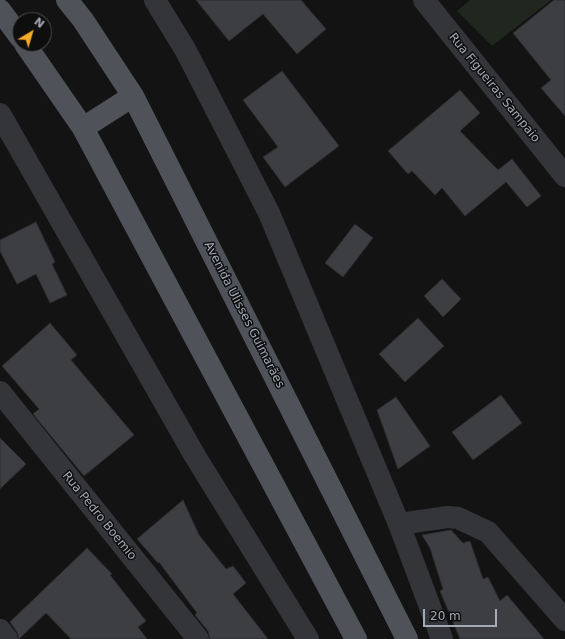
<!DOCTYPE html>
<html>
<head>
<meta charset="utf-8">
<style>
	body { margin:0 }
	#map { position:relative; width:565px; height:639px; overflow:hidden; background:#131314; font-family:"DejaVu Sans",sans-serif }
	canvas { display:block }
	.north { position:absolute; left:12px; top:12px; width:40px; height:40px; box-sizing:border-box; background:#0e0e0f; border:1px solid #4a4c51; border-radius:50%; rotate:38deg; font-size:11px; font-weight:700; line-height:16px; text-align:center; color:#a4aab5 }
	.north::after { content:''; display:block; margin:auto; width:14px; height:18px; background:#f8aa27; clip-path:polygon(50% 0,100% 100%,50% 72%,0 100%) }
	.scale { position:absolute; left:423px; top:609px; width:74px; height:18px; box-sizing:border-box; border:2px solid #a4aab5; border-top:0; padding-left:5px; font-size:12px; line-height:14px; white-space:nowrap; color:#a4aab5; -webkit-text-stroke:3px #0e0e0f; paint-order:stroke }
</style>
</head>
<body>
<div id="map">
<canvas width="565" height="639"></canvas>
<div class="north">N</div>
<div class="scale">20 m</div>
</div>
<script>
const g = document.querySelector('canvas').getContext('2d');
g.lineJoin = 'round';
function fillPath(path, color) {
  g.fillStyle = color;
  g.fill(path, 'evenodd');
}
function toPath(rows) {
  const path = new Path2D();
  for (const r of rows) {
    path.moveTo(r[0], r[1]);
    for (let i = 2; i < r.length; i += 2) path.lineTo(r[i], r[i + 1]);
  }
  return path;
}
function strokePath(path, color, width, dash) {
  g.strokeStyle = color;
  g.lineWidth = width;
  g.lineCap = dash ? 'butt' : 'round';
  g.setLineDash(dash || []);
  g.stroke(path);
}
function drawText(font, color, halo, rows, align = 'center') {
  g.font = font + ' "DejaVu Sans",sans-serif';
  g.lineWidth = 3;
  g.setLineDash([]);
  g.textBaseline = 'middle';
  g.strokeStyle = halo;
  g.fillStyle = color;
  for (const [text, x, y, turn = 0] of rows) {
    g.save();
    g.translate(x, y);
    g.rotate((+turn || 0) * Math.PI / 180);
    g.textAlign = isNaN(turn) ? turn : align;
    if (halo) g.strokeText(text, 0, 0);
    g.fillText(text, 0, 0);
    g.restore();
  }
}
fillPath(toPath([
	[470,0,551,0,492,46,457,11]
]), '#1f271f');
const building = toPath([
	[196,0,301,0,326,29,297,54,263,14,229,41,196,0],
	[554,0,565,0,565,116,541,88,551,80,513,33,554,0],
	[282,71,339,146,285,187,263,157,278,147,243,100,282,71],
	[460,90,480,113,460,131,498,170,512,159,541,196,527,207,506,182,465,216,442,188,435,195,412,171,408,174,388,151,460,90],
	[36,222,55,262,52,264,67,295,50,303,36,274,17,284,0,251,0,240,36,222],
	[355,224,373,238,343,277,325,263,355,224],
	[442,279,461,299,443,317,424,296,442,279],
	[418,318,444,346,405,382,379,354,418,318],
	[50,323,77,355,71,360,134,435,84,476,33,414,39,409,2,366,50,323],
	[501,395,522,423,473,460,452,432,501,395],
	[396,397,430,446,398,469,377,410,396,397],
	[0,438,26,464,0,489,0,438],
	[183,500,199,535,226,569,233,566,246,583,233,594,268,639,210,639,208,631,195,615,197,613,159,562,158,563,137,539,183,500],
	[451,530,463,543,470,541,483,579,488,577,500,601,507,595,544,639,460,639,440,591,443,589,430,548,422,535,451,530],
	[87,548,112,574,110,575,146,621,138,627,147,639,71,639,46,613,19,639,17,632,10,622,87,548]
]);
fillPath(building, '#3d3e41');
strokePath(building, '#2d2d30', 1);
strokePath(toPath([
	[424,0,565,176],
	[0,392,198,639],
	[399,524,448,517,458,518,488,532,565,620],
	[0,630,7,639]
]), '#343539', 22);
strokePath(toPath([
	[155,0,186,51,269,213,399,524,442,639],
	[0,114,195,456,308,639]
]), '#343539', 22);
strokePath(toPath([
	[67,0,83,20,133,96,407,639],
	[0,10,20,37],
	[25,44,83,128,356,639],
	[83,128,133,96]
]), '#4f5259', 22);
drawText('12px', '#a4aab5', '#0e0e0f', [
	["Rua Figueiras Sampaio",494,88,51],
	["Avenida Ulisses Guimarães",244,315,63],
	["Rua Pedro Boemio",99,516,51]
]);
</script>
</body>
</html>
